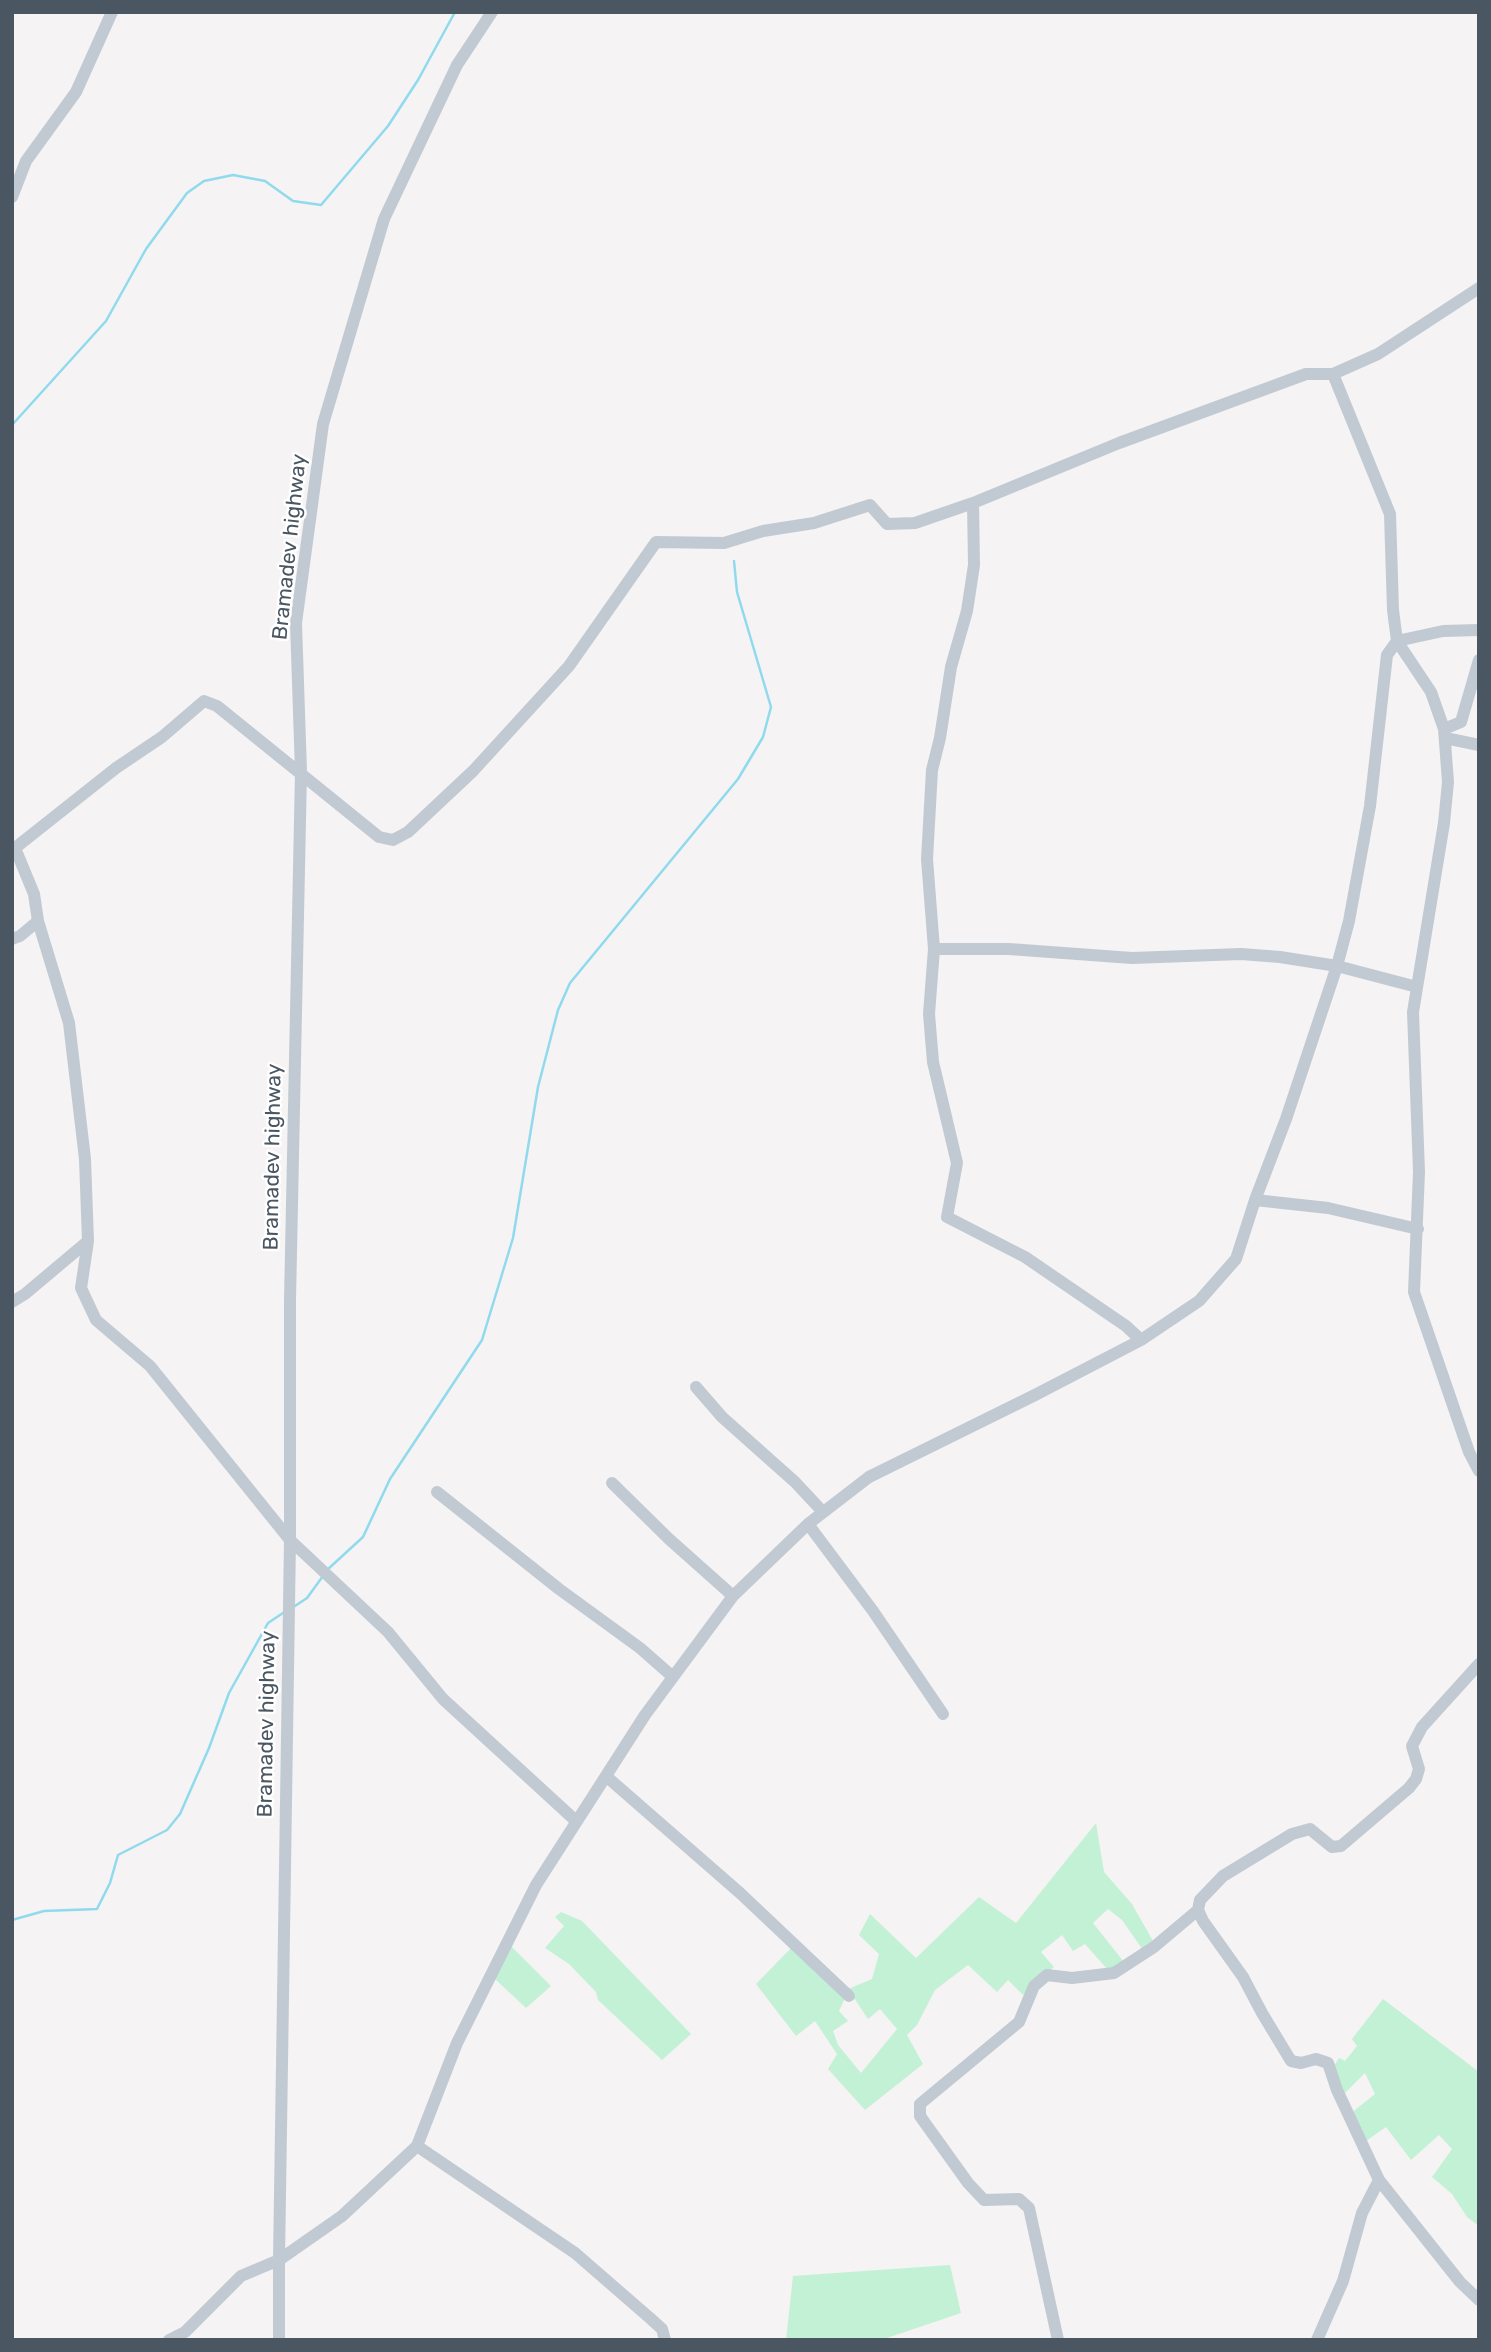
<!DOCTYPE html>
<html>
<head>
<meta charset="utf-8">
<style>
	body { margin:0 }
	#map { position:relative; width:1491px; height:2352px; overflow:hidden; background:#f5f3f3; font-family:Rubik,sans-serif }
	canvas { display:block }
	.frame { position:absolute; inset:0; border:14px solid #4a5661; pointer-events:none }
</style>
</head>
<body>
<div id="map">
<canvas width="1491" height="2352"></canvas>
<div class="frame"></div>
</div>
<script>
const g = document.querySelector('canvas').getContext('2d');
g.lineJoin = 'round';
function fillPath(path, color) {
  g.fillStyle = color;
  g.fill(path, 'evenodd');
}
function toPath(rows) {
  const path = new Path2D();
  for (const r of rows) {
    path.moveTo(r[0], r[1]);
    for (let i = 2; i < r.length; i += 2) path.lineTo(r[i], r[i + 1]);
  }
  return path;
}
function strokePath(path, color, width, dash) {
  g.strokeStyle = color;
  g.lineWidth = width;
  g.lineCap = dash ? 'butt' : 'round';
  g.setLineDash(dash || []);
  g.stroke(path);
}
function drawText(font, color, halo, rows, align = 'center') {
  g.font = font + ' Rubik,sans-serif';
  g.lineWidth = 5;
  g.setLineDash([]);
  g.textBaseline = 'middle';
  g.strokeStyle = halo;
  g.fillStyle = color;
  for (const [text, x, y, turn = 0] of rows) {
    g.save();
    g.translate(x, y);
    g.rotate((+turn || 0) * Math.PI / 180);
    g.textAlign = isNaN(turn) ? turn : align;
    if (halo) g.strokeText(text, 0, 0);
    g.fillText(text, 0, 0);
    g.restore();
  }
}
fillPath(toPath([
	[1096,1823,1104,1872,1132,1904,1153,1941,1143,1950,1122,1920,1108,1909,1093,1923,1124,1962,1108,1970,1085,1944,1073,1951,1062,1935,1041,1952,1054,1967,1023,1995,1008,1980,997,1992,968,1965,935,1990,917,2025,907,2035,923,2064,865,2110,828,2069,837,2054,815,2021,796,2036,756,1984,793,1946,845,1998,839,2011,848,2021,833,2031,838,2045,861,2073,897,2029,880,2009,868,2019,848,1989,872,1979,879,1954,859,1935,870,1914,916,1958,979,1897,1016,1923],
	[561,1912,582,1921,691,2034,662,2060,598,2000,596,1992,569,1964,545,1948,564,1926,555,1917],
	[510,1945,551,1986,526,2008,495,1979],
	[1383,1999,1479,2072,1479,2226,1467,2217,1452,2194,1432,2177,1452,2149,1439,2135,1411,2160,1386,2127,1366,2141,1350,2114,1375,2094,1365,2073,1343,2095,1334,2066,1339,2058,1345,2061,1357,2046,1352,2039],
	[950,2265,961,2313,881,2340,786,2340,793,2276]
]), '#c3f1d5');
strokePath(toPath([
	[12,425,106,321,146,249,187,193,204,181,233,175,265,181,293,201,321,205,388,126,418,80,455,12],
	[327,1570,363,1537,390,1479,482,1340,513,1238,538,1087,558,1010,570,983,738,779,763,737,771,707,737,592,734,561],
	[295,1606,307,1598,323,1576],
	[12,1920,44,1911,97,1909,110,1883,118,1855,167,1830,180,1814,209,1748,229,1693,268,1623,283,1613]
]), '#90daee', 2.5);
strokePath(toPath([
	[12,197,26,161,76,92,112,12],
	[1333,374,1390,514,1393,610,1397,641,1431,692,1444,729,1448,782,1444,823,1413,1012,1419,1172,1414,1292,1469,1452,1479,1471],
	[973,503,974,565,967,611,951,667,940,738,932,770,927,859,934,949,929,1014,933,1062,957,1163,947,1217,1025,1257,1126,1326,1141,1340],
	[1444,729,1461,722,1479,660],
	[1445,738,1479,745],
	[38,921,69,1023,85,1159,88,1241,81,1288,96,1320,150,1366,290,1540,388,1632,443,1699,576,1821],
	[12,939,20,936,38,921,34,894,15,848,116,768,162,737,204,701,217,706,379,837,393,840,408,832,473,771,569,666,656,542,724,543,763,531,814,523,870,505,887,524,915,523,973,503,1119,443,1306,374,1333,374,1378,354,1479,288],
	[934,949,1009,949,1132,958,1241,954,1280,957,1337,966,1417,987],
	[1255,1200,1328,1208,1418,1229],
	[12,1302,25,1294,88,1241],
	[696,1387,722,1417,795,1482,823,1512],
	[612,1483,669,1539,733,1596],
	[437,1492,559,1589,640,1648,673,1677],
	[808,1524,873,1611,943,1714],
	[607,1777,740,1893,849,1996],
	[417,2146,575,2253,651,2319,662,2329,665,2340],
	[1379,2180,1460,2282,1479,2300],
	[169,2340,185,2332,241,2276,279,2260,342,2216,417,2146,457,2043,536,1885,645,1715,733,1596,808,1524,869,1477,1035,1395,1141,1340,1199,1301,1236,1259,1255,1200,1286,1119,1337,966,1349,921,1370,806,1387,655,1397,641,1443,631,1479,630],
	[279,2340,279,2260,290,1540,290,1300,301,772,296,623,323,424,384,219,457,65,492,12],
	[1058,2340,1029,2208,1019,2199,984,2200,968,2183,920,2116,920,2104,1019,2022,1034,1986,1047,1975,1072,1978,1114,1973,1154,1947,1198,1910],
	[1317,2340,1343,2281,1362,2213,1379,2180,1337,2090,1328,2063,1316,2059,1301,2063,1291,2061,1262,2013,1243,1977,1203,1921,1198,1910,1200,1900,1223,1876,1292,1834,1310,1829,1332,1847,1341,1846,1409,1788,1416,1779,1419,1769,1412,1746,1422,1727,1479,1664]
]), '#c1cad2', 12);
drawText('21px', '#4a5661', '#fff', [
	["Bramadev highway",290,547,-84],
	["Bramadev highway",273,1157,-89],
	["Bramadev highway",267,1724,-89]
]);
</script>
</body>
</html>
